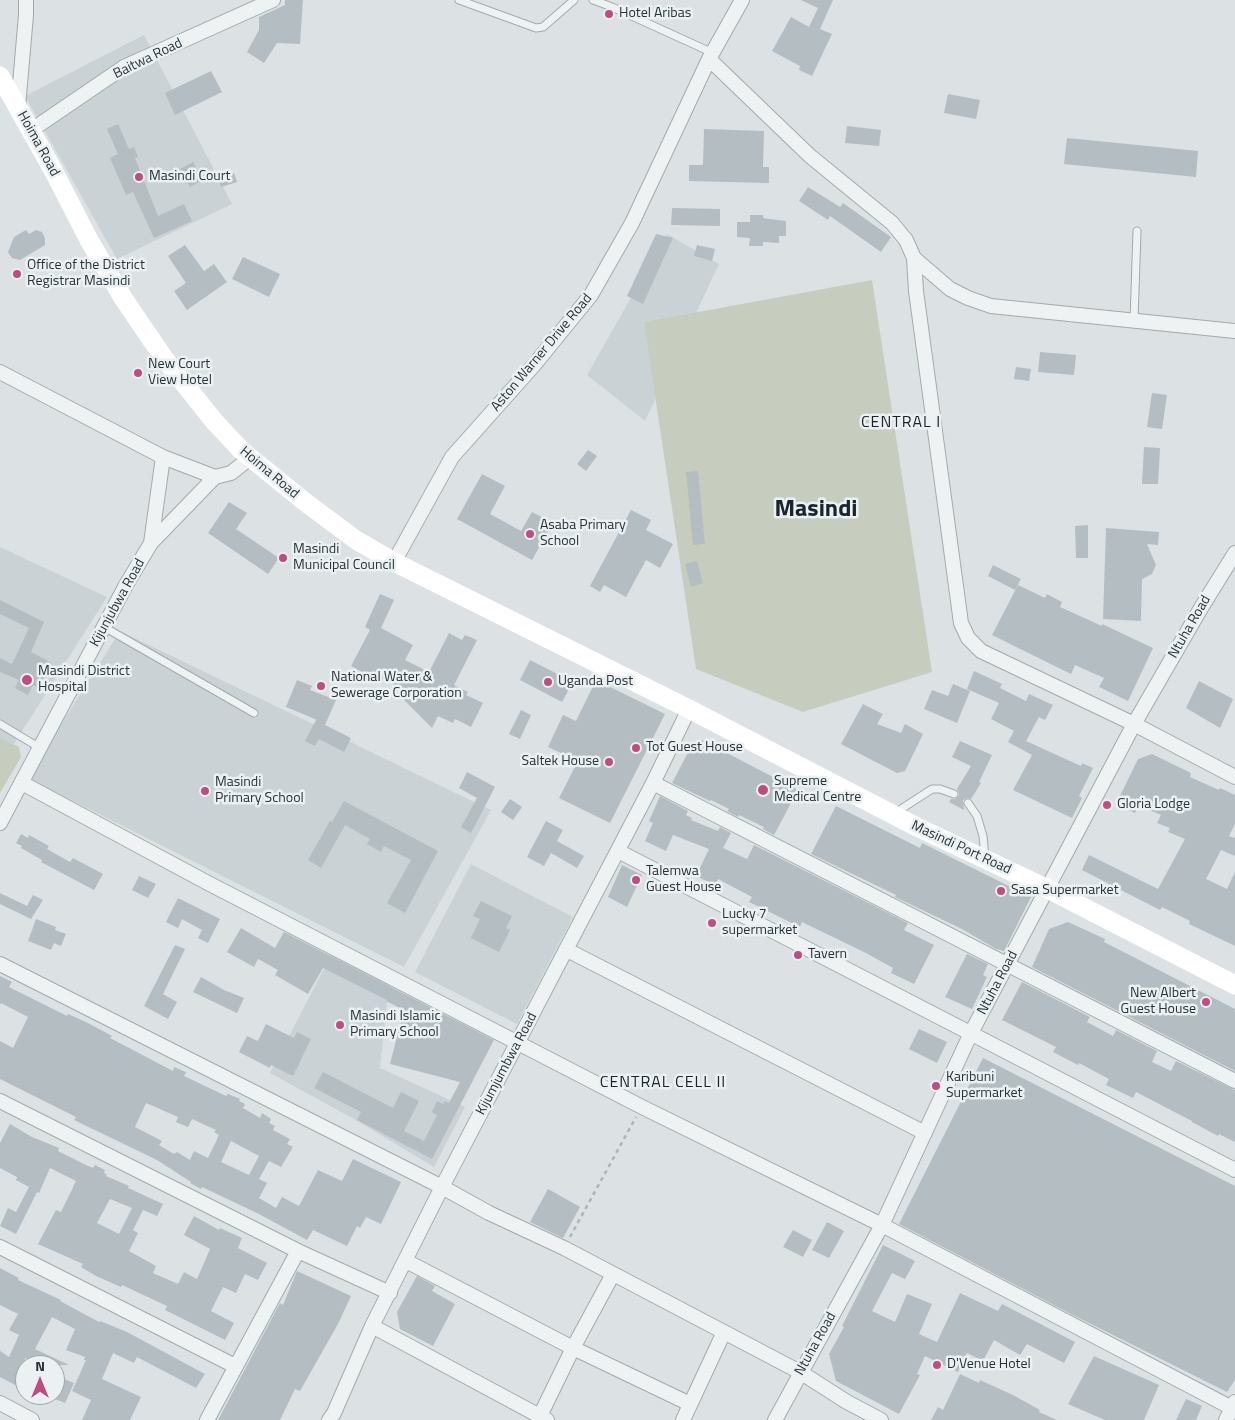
<!DOCTYPE html>
<html>
<head>
<meta charset="utf-8">
<style>
	body { margin:0 }
	#map { position:relative; width:1235px; height:1420px; overflow:hidden; background:#dce2e4; font-family:"Titillium Web",sans-serif }
	canvas { display:block }
	.north { position:absolute; left:15px; top:1355px; width:50px; height:50px; box-sizing:border-box; background:#ebf1f3; border:1px solid #9da5a9; border-radius:50%; rotate:0deg; font-size:14px; font-weight:700; line-height:20px; text-align:center; color:#283339 }
	.north::after { content:''; display:block; margin:auto; width:18px; height:22px; background:#bd4e81; clip-path:polygon(50% 0,100% 100%,50% 72%,0 100%) }
</style>
</head>
<body>
<div id="map">
<canvas width="1235" height="1420"></canvas>
<div class="north">N</div>
</div>
<script>
const g = document.querySelector('canvas').getContext('2d');
g.lineJoin = 'round';
function fillPath(path, color) {
  g.fillStyle = color;
  g.fill(path, 'evenodd');
}
function toPath(rows) {
  const path = new Path2D();
  for (const r of rows) {
    path.moveTo(r[0], r[1]);
    for (let i = 2; i < r.length; i += 2) path.lineTo(r[i], r[i + 1]);
  }
  return path;
}
function strokePath(path, color, width, dash) {
  g.strokeStyle = color;
  g.lineWidth = width;
  g.lineCap = dash ? 'butt' : 'round';
  g.setLineDash(dash || []);
  g.stroke(path);
}
function drawText(font, color, halo, rows, align = 'center') {
  g.font = font + ' "Titillium Web",sans-serif';
  g.lineWidth = 5;
  g.setLineDash([]);
  g.textBaseline = 'middle';
  g.strokeStyle = halo;
  g.fillStyle = color;
  for (const [text, x, y, turn = 0] of rows) {
    g.save();
    g.translate(x, y);
    g.rotate((+turn || 0) * Math.PI / 180);
    g.textAlign = isNaN(turn) ? turn : align;
    if (halo) g.strokeText(text, 0, 0);
    g.fillText(text, 0, 0);
    g.restore();
  }
}
fillPath(toPath([
	[144,35,232,204,117,259,25,96],
	[667,234,719,264,645,421,587,375],
	[0,547,107,597,0,766],
	[120,631,491,810,404,967,27,778],
	[471,864,573,917,517,1024,415,972],
	[332,953,389,983,380,1068,465,1107,434,1167,354,1119,270,1073]
]), '#cbd2d5');
fillPath(toPath([
	[872,280,932,672,803,712,696,669,644,322],
	[0,738,19,747,21,757,0,793]
]), '#c7cdbe');
fillPath(toPath([
	[285,0,303,0,300,44,277,43,264,63,247,52,259,30,259,17,285,5],
	[801,0,833,0,820,29,832,34,812,76,799,70,800,66,772,51,791,17,809,27,818,8],
	[211,71,222,92,175,115,165,93],
	[948,94,980,100,976,119,944,113],
	[118,124,129,149,134,147,138,157,135,158,158,216,184,204,192,221,154,238,133,192,126,195,110,158,118,154,107,129],
	[847,126,881,130,879,146,845,143],
	[704,129,764,131,763,167,769,167,769,183,689,181,689,165,703,165],
	[1067,138,1198,151,1196,177,1064,164],
	[193,162,203,180,190,187,180,169],
	[234,173,237,182,221,187,218,178],
	[808,187,840,207,843,203,891,237,881,252,830,216,828,220,799,201],
	[672,208,720,209,720,226,671,225],
	[750,215,763,215,763,218,786,221,786,236,779,236,779,243,763,242,763,246,749,246,750,238,737,237,737,222,750,222],
	[26,230,29,234,36,230,42,232,45,238,45,245,20,260,12,258,8,252,14,237],
	[656,234,673,238,643,304,627,296],
	[185,245,204,271,214,264,227,282,187,310,174,291,186,283,168,256],
	[697,245,715,249,712,261,694,256],
	[243,257,280,274,269,297,232,279],
	[1040,352,1076,355,1074,375,1038,372],
	[1016,367,1031,369,1029,381,1014,379],
	[1152,393,1167,395,1162,429,1147,427],
	[1144,447,1160,448,1158,484,1142,484],
	[588,450,597,456,586,471,577,464],
	[698,471,705,544,693,545,686,472],
	[482,474,505,486,490,514,521,531,532,512,553,523,532,560,457,519],
	[229,502,247,513,236,529,279,558,268,574,208,533],
	[631,510,651,520,646,530,673,544,660,568,646,560,626,597,604,585,600,592,590,586],
	[1088,525,1088,558,1076,558,1075,526],
	[1106,528,1159,532,1158,545,1147,544,1156,565,1152,574,1142,579,1141,621,1103,619],
	[697,561,703,583,691,587,685,564],
	[993,565,1021,579,1015,590,988,576],
	[1018,585,1045,598,1047,594,1062,602,1060,607,1102,626,1102,624,1153,648,1128,701,1099,687,1104,678,1075,665,1071,674,992,635],
	[380,594,394,600,381,628,413,645,405,660,429,672,449,633,462,640,465,635,477,640,454,685,468,692,466,695,483,703,471,727,455,719,453,723,438,716,432,728,404,700,408,691,373,674,371,677,351,666,370,630,365,627],
	[0,600,44,622,31,652,52,663,38,688,33,685,28,695,15,688,19,680,0,672,0,658,12,664,29,628,0,614],
	[530,660,573,682,562,702,520,680],
	[974,671,1002,684,1000,688,1026,701,1029,694,1053,705,1045,720,1039,717,1026,741,1081,766,1082,763,1093,768,1079,796,1082,798,1072,818,1013,790,1032,755,1008,742,1014,731,991,719,999,703,967,689],
	[297,680,312,686,310,690,336,700,325,725,351,738,344,752,319,739,315,746,305,741,316,720,315,719,286,707],
	[596,680,665,714,610,823,559,798,578,761,548,747,563,715,576,721],
	[1199,681,1233,699,1220,728,1186,708],
	[953,684,970,691,957,723,924,709,932,690,948,696],
	[863,704,883,714,877,724,901,733,905,724,923,734,905,771,897,773,841,744],
	[521,710,531,715,520,739,509,734],
	[702,740,798,790,774,835,763,829,764,827,739,815,738,817,727,811,729,809,711,800,710,801,672,783,693,743],
	[960,741,992,755,979,782,981,783,971,799,967,798,963,800,964,810,949,802,951,799,955,799,959,796,959,793,957,789,971,766,952,757],
	[1152,754,1191,773,1190,777,1219,790,1220,788,1235,795,1235,824,1229,836,1235,838,1235,856,1221,850,1206,879,1227,889,1235,872,1235,946,1189,924,1190,921,1162,907,1160,910,1082,870,1089,855,1158,889,1185,839,1168,832,1170,828,1157,823,1161,815,1138,805,1135,813,1116,804,1138,759],
	[467,772,495,787,471,833,461,827,477,798,459,788],
	[660,796,688,811,686,815,692,818,691,820,718,831,720,827,731,833,723,848,747,859,754,845,908,923,904,930,934,945,914,984,891,973,893,968,866,953,802,922,800,927,749,902,752,897,718,879,715,885,696,876,709,849,673,835,666,851,645,841,653,823,649,821],
	[510,799,522,807,513,820,501,812],
	[344,801,438,851,405,913,387,903,411,860,384,846,381,852,367,844,370,839,345,825,321,868,308,860,330,821,332,822],
	[836,806,920,848,922,843,1031,897,1004,951,996,949,962,929,895,897,896,895,811,854],
	[546,821,563,830,557,841,584,856,577,868,551,853,544,866,527,857],
	[21,834,28,838,29,835,49,846,47,849,70,862,73,858,103,874,94,890,41,862,42,860,21,848,22,846,16,843],
	[622,865,642,875,627,907,608,897],
	[139,876,156,884,148,898,132,890],
	[0,893,27,906,33,895,43,900,31,919,0,904],
	[178,898,220,919,208,943,198,938,202,930,182,919,178,928,166,922],
	[481,901,512,916,506,928,510,930,499,952,471,938,480,919,473,916],
	[36,919,56,927,55,930,66,934,61,946,54,943,51,950,28,941],
	[1068,922,1105,939,1104,942,1235,1009,1235,1071,1032,967,1049,929],
	[241,928,275,948,284,932,494,1040,432,1159,357,1120,361,1112,314,1088,323,1072,393,1108,401,1092,419,1101,404,1131,424,1141,437,1115,432,1112,437,1101,443,1104,445,1101,449,1103,460,1082,390,1064,404,1010,386,1001,387,1000,323,968,308,994,275,975,278,970,258,959,254,967,227,952],
	[175,945,185,949,163,994,177,1002,168,1019,144,1006],
	[967,954,988,964,983,975,987,977,972,1009,945,997],
	[0,976,12,982,9,987,67,1016,68,1014,88,1023,112,1036,110,1038,173,1071,174,1067,186,1072,184,1076,226,1096,228,1094,240,1099,239,1101,245,1104,243,1108,260,1118,262,1113,271,1119,269,1123,275,1126,273,1130,290,1139,287,1144,293,1147,281,1167,269,1161,259,1179,267,1183,259,1198,276,1208,282,1197,299,1206,318,1170,342,1181,353,1159,401,1182,381,1224,366,1217,360,1228,357,1226,347,1246,313,1230,307,1240,259,1214,202,1187,201,1189,190,1183,191,1182,157,1160,74,1120,76,1117,0,1079,0,1041,13,1048,28,1017,1,1003,0,1005],
	[146,1103,178,1117,176,1122,188,1127,192,1119,216,1130,214,1132,219,1135,208,1158,194,1151,190,1160,177,1152,174,1154,159,1145,162,1141,135,1127],
	[231,1141,259,1156,249,1175,221,1162],
	[201,977,224,990,244,998,237,1013,193,992],
	[1022,982,1090,1017,1087,1022,1113,1036,1116,1030,1157,1051,1152,1062,1171,1071,1176,1061,1235,1090,1235,1142,1219,1134,1218,1136,1192,1122,1192,1121,1136,1092,1133,1098,1106,1085,1109,1079,1079,1063,1078,1065,1053,1052,1056,1047,1002,1020],
	[266,1024,294,1038,297,1032,311,1039,293,1076,271,1065,270,1068,239,1052,247,1036,258,1041],
	[919,1029,947,1042,937,1063,909,1049],
	[983,1058,1235,1186,1235,1380,1227,1392,1073,1315,899,1224],
	[10,1124,32,1137,59,1148,58,1151,86,1165,93,1168,95,1165,105,1170,104,1173,107,1175,106,1176,129,1186,128,1188,163,1204,157,1216,143,1210,133,1230,138,1233,129,1251,156,1266,153,1273,178,1284,184,1272,197,1279,210,1249,184,1235,194,1216,219,1230,220,1228,242,1238,238,1248,267,1263,258,1280,245,1274,236,1293,223,1287,211,1311,234,1323,225,1340,165,1310,167,1306,122,1285,121,1287,96,1276,81,1267,83,1264,38,1244,56,1210,61,1212,76,1181,50,1168,39,1193,37,1192,16,1234,0,1226,8,1208,16,1212,29,1187,16,1180,17,1177,0,1168,0,1143],
	[110,1199,132,1208,119,1234,97,1223],
	[548,1189,580,1207,563,1238,530,1222],
	[827,1222,844,1231,829,1258,812,1250],
	[793,1230,812,1240,803,1257,783,1247],
	[883,1245,915,1261,905,1279,892,1273,872,1311,895,1322,907,1294,932,1304,919,1334,937,1342,960,1293,998,1311,1002,1304,1075,1342,1064,1363,1027,1344,1020,1355,994,1340,983,1361,967,1353,958,1372,925,1356,917,1374,920,1375,899,1414,836,1381,829,1354,844,1327,842,1326],
	[0,1268,19,1278,18,1280,61,1300,60,1301,99,1322,100,1321,127,1332,205,1374,196,1388,137,1357,134,1363,113,1353,102,1379,141,1397,130,1420,82,1420,91,1400,72,1391,86,1360,84,1360,85,1357,66,1350,75,1329,52,1317,35,1349,69,1365,40,1365,25,1358,25,1380,21,1388,0,1377,0,1351,9,1357,19,1335,9,1330,18,1314,0,1305],
	[297,1271,351,1296,338,1324,300,1391,295,1389,280,1420,218,1420,280,1303,283,1305],
	[417,1276,435,1286,432,1291,455,1304,433,1346,400,1329,397,1312],
	[1094,1356,1159,1385,1144,1420,1105,1420,1068,1404],
	[960,1374,979,1383,980,1380,1013,1395,1040,1410,1039,1412,1057,1420,931,1420,938,1407,943,1410],
	[55,1375,74,1383,65,1403,55,1399],
	[1186,1399,1202,1406,1196,1420,1176,1420]
]), '#b4bdc1');
const lane = toPath([
	[459,0,536,28,543,27,574,0],
	[593,0,612,7,713,53],
	[1134,321,1137,231],
	[104,627,254,713],
	[0,724,40,748],
	[968,803,977,816,983,836,985,857],
	[895,813,932,789,940,789,954,794]
]);
const street = toPath([
	[709,59,810,156,892,223,906,240,914,258,916,291,961,623,968,638,981,651,1134,724,1235,777],
	[18,107,26,15,26,0],
	[30,131,124,67,273,0],
	[914,258,950,289,968,298,991,306,1235,331],
	[0,372,163,457,215,477,231,473,250,458],
	[151,543,163,457],
	[394,562,452,457,534,365,591,295,632,223,709,59,742,0],
	[22,783,206,882,642,1107,882,1225,1232,1408,1235,1402],
	[653,783,1235,1081],
	[0,823,126,585,151,543,215,477],
	[618,851,1235,1170],
	[567,950,925,1133],
	[0,964,442,1187,489,1213,564,1248,800,1372,847,1402,881,1420],
	[0,1101,298,1251,390,1293],
	[0,1247,235,1366],
	[406,1261,573,1348,690,1404],
	[372,1326,547,1420],
	[0,1403,32,1420],
	[540,1416,573,1348,613,1274],
	[207,1420,298,1251],
	[329,1420,334,1413,372,1326,442,1187,653,783,689,709],
	[683,1420,724,1332],
	[775,1420,882,1225,971,1033,1134,724,1201,608,1235,553],
	[1226,1420,1232,1408]
]);
strokePath(lane, '#a2aaad', 9);
strokePath(street, '#a2aaad', 16);
strokePath(toPath([
	[570,1237,636,1117]
]), '#afb5b7', 2.5, [4, 4]);
strokePath(lane, '#eef2f3', 7);
strokePath(street, '#eef2f3', 14);
strokePath(toPath([
	[0,76,53,170,89,240,123,298,166,361,214,421,241,450,305,502,356,540,394,562,689,709,917,827,1048,889,1235,985]
]), '#fff', 19);
for (const [x, y, r, color] of [
	[609,14,5,"#bd4e81"],
	[139,177,5,"#bd4e81"],
	[17,274,5,"#bd4e81"],
	[138,373,5,"#bd4e81"],
	[530,534,5,"#bd4e81"],
	[283,558,5,"#bd4e81"],
	[27,680,6,"#bd4e81"],
	[548,682,5,"#bd4e81"],
	[321,686,5,"#bd4e81"],
	[636,748,5,"#bd4e81"],
	[609,762,5,"#bd4e81"],
	[763,790,6,"#bd4e81"],
	[205,791,5,"#bd4e81"],
	[1107,805,5,"#bd4e81"],
	[636,880,5,"#bd4e81"],
	[1001,891,5,"#bd4e81"],
	[712,923,5,"#bd4e81"],
	[798,955,5,"#bd4e81"],
	[1206,1002,5,"#bd4e81"],
	[340,1025,5,"#bd4e81"],
	[936,1086,5,"#bd4e81"],
	[937,1365,5,"#bd4e81"]
]) {
  const dot = new Path2D();
  dot.arc(x, y, r, 0, 2 * Math.PI);
  g.fillStyle = color;
  g.fill(dot);
  strokePath(dot, '#ebf1f3', 2);
}
drawText('14px', '#283339', '#ebf1f3', [
	["Hotel Aribas",619,14],
	["Masindi Court",149,177],
	["Office of the District",27,266],
	["Registrar Masindi",27,282],
	["New Court",148,365],
	["View Hotel",148,381],
	["Asaba Primary",540,526],
	["School",540,542],
	["Masindi",293,550],
	["Municipal Council",293,566],
	["Masindi District",38,672],
	["Hospital",38,688],
	["National Water &",331,678],
	["Sewerage Corporation",331,694],
	["Uganda Post",558,682],
	["Tot Guest House",646,748],
	["Saltek House",599,762,"right"],
	["Supreme",774,782],
	["Medical Centre",774,798],
	["Masindi",215,783],
	["Primary School",215,799],
	["Gloria Lodge",1117,805],
	["Talemwa",646,872],
	["Guest House",646,888],
	["Sasa Supermarket",1011,891],
	["Lucky 7",722,915],
	["supermarket",722,931],
	["Tavern",808,955],
	["New Albert",1196,994,"right"],
	["Guest House",1196,1010,"right"],
	["Masindi Islamic",350,1017],
	["Primary School",350,1033],
	["Karibuni",946,1078],
	["Supermarket",946,1094],
	["D'Venue Hotel",947,1365]
], 'left');
drawText('14px', '#283339', '#ebf1f3', [
	["Baitwa Road",148,59,-26],
	["Hoima Road",38,144,61],
	["Aston Warner Drive Road",542,353,-50],
	["Hoima Road",269,473,40],
	["Kijunjubwa Road",118,603,-61],
	["Ntuha Road",1190,627,-60],
	["Masindi Port Road",961,848,25],
	["Ntuha Road",998,983,-62],
	["Kijumjumbwa Road",507,1064,-62],
	["Ntuha Road",816,1344,-61]
]);
g.letterSpacing = '1px';
drawText('16px', '#1a242a', '#ebf1f3', [
	["CENTRAL I",901,423],
	["CENTRAL CELL II",663,1083]
]);
g.letterSpacing = '0px';
drawText('bold 24px', '#1a242a', '#ebf1f3', [
	["Masindi",816,510]
]);
</script>
</body>
</html>
